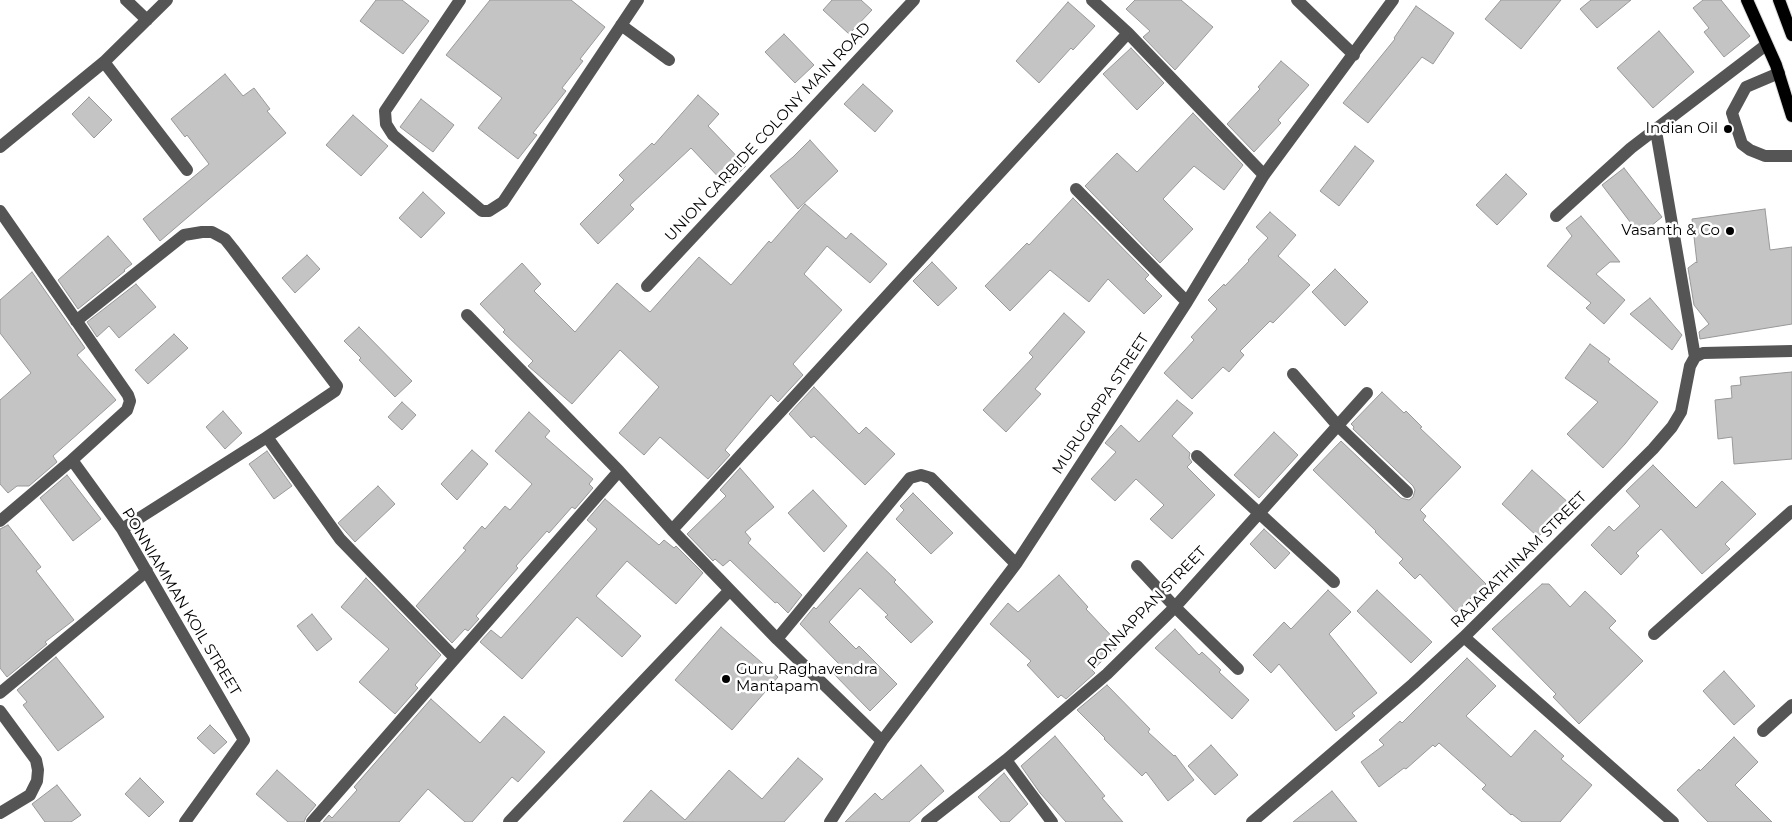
<!DOCTYPE html>
<html>
<head>
<meta charset="utf-8">
<style>
	body { margin:0 }
	canvas { display:block; background:#fff }
</style>
</head>
<body>
<canvas width="1792" height="822"></canvas>
<script>
const g = document.querySelector('canvas').getContext('2d');
g.lineJoin = 'round';
function fillPath(path, color) {
  g.fillStyle = color;
  g.fill(path, 'evenodd');
}
function toPath(rows) {
  const path = new Path2D();
  for (const r of rows) {
    path.moveTo(r[0], r[1]);
    for (let i = 2; i < r.length; i += 2) path.lineTo(r[i], r[i + 1]);
  }
  return path;
}
function strokePath(path, color, width, dash) {
  g.strokeStyle = color;
  g.lineWidth = width;
  g.lineCap = dash ? 'butt' : 'round';
  g.setLineDash(dash || []);
  g.stroke(path);
}
function drawText(font, color, halo, rows, align = 'center') {
  g.font = font + ' Montserrat,sans-serif';
  g.lineWidth = 5;
  g.setLineDash([]);
  g.textBaseline = 'middle';
  g.strokeStyle = halo;
  g.fillStyle = color;
  for (const [text, x, y, turn = 0] of rows) {
    g.save();
    g.translate(x, y);
    g.rotate((+turn || 0) * Math.PI / 180);
    g.textAlign = isNaN(turn) ? turn : align;
    if (halo) g.strokeText(text, 0, 0);
    g.fillText(text, 0, 0);
    g.restore();
  }
}
const building = toPath([
	[376,0,402,0,429,21,403,54,360,21,376,0],
	[490,0,571,0,605,27,580,59,583,61,562,88,566,91,533,133,537,135,518,159,478,128,502,98,446,55,490,0],
	[832,0,861,0,872,10,849,34,823,10,832,0],
	[1135,0,1181,0,1213,27,1175,70,1143,37,1150,31,1126,9,1135,0],
	[1501,0,1561,0,1521,49,1485,19,1501,0],
	[1591,0,1631,0,1597,28,1580,9,1591,0],
	[1703,0,1721,0,1750,36,1724,57,1704,32,1709,28,1693,8,1703,0],
	[1068,2,1095,26,1073,50,1071,48,1039,83,1016,61,1068,2],
	[1416,6,1454,33,1433,64,1422,57,1368,123,1343,103,1395,39,1394,38,1416,6],
	[1659,31,1694,72,1653,108,1617,68,1659,31],
	[784,34,814,65,795,83,765,52,784,34],
	[1131,48,1164,83,1137,110,1103,74,1131,48],
	[1281,61,1309,85,1278,120,1281,123,1254,152,1227,124,1260,89,1258,87,1281,61],
	[225,74,243,96,254,88,270,109,267,111,286,133,160,241,143,219,209,164,187,135,185,137,171,119,225,74],
	[863,84,893,111,875,132,844,104,863,84],
	[698,95,719,114,708,126,746,166,726,185,691,148,630,205,634,209,598,244,580,224,624,180,619,175,652,143,654,145,698,95],
	[89,97,112,120,94,138,72,114,89,97],
	[421,99,454,125,433,152,400,127,421,99],
	[1193,113,1243,165,1224,190,1194,166,1163,199,1193,229,1160,263,1085,186,1117,153,1137,172,1193,113],
	[353,115,388,146,361,176,326,145,353,115],
	[810,140,838,171,798,209,770,176,793,157,810,140],
	[1355,146,1374,161,1339,206,1320,191,1355,146],
	[1624,168,1662,217,1640,235,1602,185,1624,168],
	[1506,174,1527,194,1497,225,1476,205,1506,174],
	[423,192,445,213,421,238,399,218,423,192],
	[1073,198,1149,275,1145,279,1162,296,1144,314,1108,279,1089,302,1050,270,1010,311,985,286,1027,243,1029,245,1073,198],
	[805,204,846,239,851,233,887,264,870,283,827,246,804,274,842,310,793,364,803,375,778,402,771,395,725,450,730,455,708,479,660,437,644,455,619,433,659,387,620,350,572,404,528,366,533,361,503,332,505,330,480,304,522,263,541,284,534,291,575,332,617,283,650,312,699,257,731,285,769,241,771,243,805,204],
	[1765,209,1770,250,1792,247,1792,324,1700,339,1699,332,1709,324,1694,305,1688,268,1696,262,1697,263,1692,219,1765,209],
	[1270,212,1296,235,1278,256,1310,285,1273,323,1270,321,1240,351,1244,355,1229,372,1223,367,1192,399,1164,373,1194,340,1191,337,1217,309,1208,300,1224,284,1225,286,1249,261,1248,260,1268,238,1256,227,1270,212],
	[1581,216,1620,262,1610,262,1596,274,1625,300,1604,324,1586,308,1591,303,1547,266,1572,236,1566,228,1581,216],
	[108,236,132,264,124,270,125,271,78,309,58,280,108,236],
	[307,255,320,269,295,293,282,278,307,255],
	[932,262,957,288,938,306,913,281,932,262],
	[1335,269,1368,302,1345,326,1312,292,1335,269],
	[32,272,85,348,77,355,116,400,53,456,57,462,29,486,17,486,8,493,0,484,0,400,31,373,0,333,0,300,32,272],
	[136,284,156,307,119,338,109,326,97,337,87,322,136,284],
	[1650,298,1682,335,1672,350,1630,314,1650,298],
	[1064,313,1085,332,1035,389,1041,394,1006,432,983,410,1033,357,1029,353,1064,313],
	[359,327,412,381,395,397,359,360,361,358,344,341,359,327],
	[174,334,188,348,148,384,135,370,174,334],
	[1590,344,1610,359,1608,362,1658,402,1625,444,1603,468,1567,434,1598,402,1565,378,1590,344],
	[1792,372,1792,459,1734,464,1732,437,1718,439,1715,400,1732,398,1731,386,1741,385,1740,377,1792,372],
	[814,387,859,434,866,427,895,454,865,485,814,436,811,438,789,414,814,387],
	[1382,392,1404,413,1406,411,1422,427,1420,428,1461,467,1420,510,1426,516,1423,520,1486,584,1456,612,1420,574,1415,579,1399,563,1403,559,1375,532,1376,531,1313,470,1341,441,1401,498,1409,500,1413,497,1415,490,1413,486,1353,429,1354,427,1351,424,1382,392],
	[1177,400,1193,413,1172,436,1190,453,1189,458,1192,462,1187,467,1215,495,1172,539,1150,519,1164,505,1136,479,1115,501,1091,479,1116,452,1105,443,1121,425,1139,442,1177,400],
	[402,402,416,415,402,430,388,417,402,402],
	[223,411,242,433,225,449,206,427,223,411],
	[529,412,550,431,545,437,593,479,589,484,593,488,575,509,572,507,549,533,547,531,516,566,518,568,476,616,479,619,468,631,465,629,452,643,416,606,466,550,463,548,482,526,485,529,505,506,510,510,532,484,495,451,529,412],
	[1274,432,1298,455,1259,498,1234,475,1274,432],
	[472,450,488,464,457,500,441,484,472,450],
	[267,451,292,486,274,499,249,464,267,451],
	[1653,465,1696,508,1722,481,1756,514,1725,544,1730,549,1702,574,1661,529,1636,553,1639,556,1621,575,1591,545,1609,526,1614,531,1640,506,1626,491,1653,465],
	[740,468,774,507,745,532,751,539,748,543,802,595,788,613,777,602,775,603,730,560,723,566,715,559,713,561,687,534,726,496,720,490,740,468],
	[1532,470,1570,504,1538,537,1502,504,1532,470],
	[67,475,101,519,73,541,40,498,67,475],
	[378,486,395,504,355,542,338,523,378,486],
	[813,490,847,526,824,552,788,513,813,490],
	[913,493,953,533,931,554,896,519,904,510,900,506,913,493],
	[605,499,659,545,664,540,674,548,676,546,703,573,676,604,627,561,596,596,641,636,622,657,577,617,522,679,480,642,491,630,501,638,597,529,587,520,605,499],
	[8,525,41,567,36,571,74,620,45,642,47,644,7,677,0,668,0,529,8,525],
	[1264,529,1290,553,1275,569,1250,544,1264,529],
	[867,552,896,580,894,582,933,622,911,643,885,617,888,615,860,588,829,622,856,649,859,646,897,684,870,711,832,672,840,665,800,624,814,607,816,609,867,552],
	[1059,575,1088,607,1086,609,1120,645,1092,670,1095,673,1066,699,1061,695,1058,698,1027,665,1031,661,990,624,1008,603,1018,612,1059,575],
	[366,578,441,655,415,685,418,688,395,714,359,682,389,649,341,607,366,578],
	[1542,584,1549,584,1570,607,1585,591,1616,621,1609,628,1643,661,1579,724,1553,697,1556,694,1492,629,1542,584],
	[1328,590,1351,612,1329,634,1377,693,1352,713,1355,716,1336,731,1279,664,1271,673,1253,655,1284,622,1291,629,1328,590],
	[1377,590,1432,642,1411,663,1357,611,1377,590],
	[312,614,332,639,317,651,297,626,312,614],
	[721,627,778,677,732,730,675,680,721,627],
	[1175,629,1199,655,1202,652,1221,670,1219,672,1249,700,1232,719,1155,648,1175,629],
	[56,657,104,717,58,751,23,705,27,702,17,690,56,657],
	[1467,658,1496,686,1466,716,1511,757,1535,730,1564,756,1561,759,1592,785,1560,822,1522,822,1512,814,1511,815,1482,789,1486,785,1439,743,1435,747,1433,745,1406,769,1404,768,1379,787,1361,762,1384,745,1379,740,1400,721,1402,723,1467,658],
	[1724,671,1755,706,1734,725,1703,691,1724,671],
	[1107,685,1150,729,1148,732,1174,756,1175,755,1194,780,1168,801,1146,772,1142,776,1104,739,1105,738,1077,710,1107,685],
	[431,699,480,743,504,716,545,752,518,782,512,777,472,822,465,822,428,789,399,822,323,822,329,815,332,818,357,790,354,787,431,699],
	[210,725,227,742,214,754,197,738,210,725],
	[1055,736,1105,796,1102,798,1123,822,1066,822,1040,793,1021,766,1055,736],
	[1734,737,1758,762,1735,785,1772,822,1708,822,1677,790,1699,769,1700,771,1734,737],
	[1211,745,1238,775,1215,795,1188,766,1211,745],
	[798,758,823,779,784,822,623,822,651,790,685,820,729,770,762,799,798,758],
	[921,765,944,791,909,822,845,822,875,793,882,800,921,765],
	[277,770,316,805,306,817,304,822,288,822,256,794,277,770],
	[1004,773,1028,804,1009,822,1001,822,978,797,1004,773],
	[140,778,164,802,149,817,125,794,140,778],
	[57,785,81,815,71,822,45,822,32,804,57,785],
	[1332,791,1357,822,1293,822,1332,791]
]);
fillPath(building, '#c4c4c4');
strokePath(building, '#999', 1);
const major = toPath([
	[1747,0,1776,65,1792,116],
	[1779,0,1792,35]
]);
strokePath(major, '#dbdbdb', 14);
strokePath(toPath([
	[126,0,147,20],
	[460,0,385,111,386,124,393,135,482,211,489,211,503,202,638,0],
	[1092,0,1128,33,1264,175],
	[1297,0,1354,55],
	[621,25,669,60],
	[104,62,187,170],
	[1779,73,1746,87,1732,113,1742,144,1750,150,1765,156,1792,156],
	[1656,131,1695,357],
	[0,147,104,62,167,0],
	[1076,189,1187,302],
	[0,211,128,395,130,401,127,410,72,460,122,529,244,740,185,822],
	[1556,216,1631,148,1766,45],
	[647,286,914,0],
	[467,315,619,471,672,530,777,639,882,741],
	[76,321,184,235,202,232,212,232,225,239,233,249,337,386,335,391,267,437,122,529],
	[1293,374,1338,426,1407,492],
	[267,437,340,539,455,658],
	[1197,456,1334,582],
	[0,521,72,460],
	[672,530,1128,33],
	[1137,566,1175,607,1238,669],
	[1654,634,1792,511],
	[1464,637,1673,822],
	[777,639,910,478,921,475,931,478,1016,564],
	[0,693,147,571],
	[0,711,36,760,38,770,37,781,30,795,0,813],
	[1763,731,1792,705],
	[1006,760,1052,822],
	[312,822,619,471],
	[509,822,730,590],
	[830,822,882,741,1016,564,1187,302,1264,175,1393,0],
	[927,822,1006,760,1107,674,1175,607,1367,393],
	[1252,822,1413,684,1464,637,1653,449,1672,427,1681,412,1690,366,1695,357,1703,353,1792,351]
]), '#555', 12);
strokePath(major, '#000', 12);
strokePath(toPath([
	[1749,0,1792,104]
]), '#000', 4, [8, 2.5, 1, 2.5]);
for (const [x, y, r, color] of [
	[1728,129,5,"#000"],
	[1730,231,5,"#000"],
	[726,679,5,"#000"]
]) {
  const dot = new Path2D();
  dot.arc(x, y, r, 0, 2 * Math.PI);
  g.fillStyle = color;
  g.fill(dot);
  strokePath(dot, '#fff', 2);
}
drawText('15px', '#000', '#fff', [
	["Indian Oil",1718,129],
	["Vasanth & Co",1720,231],
	["Guru Raghavendra",736,670,"left"],
	["Mantapam",736,687,"left"]
], 'right');
drawText('15px', '#000', '#fff', [
	["UNION CARBIDE COLONY MAIN ROAD",768,132,-47],
	["MURUGAPPA STREET",1101,404,-57],
	["RAJARATHINAM STREET",1519,560,-45],
	["PONNIAMMAN KOIL STREET",181,602,59],
	["PONNAPPAN STREET",1147,608,-46]
]);
</script>
</body>
</html>
